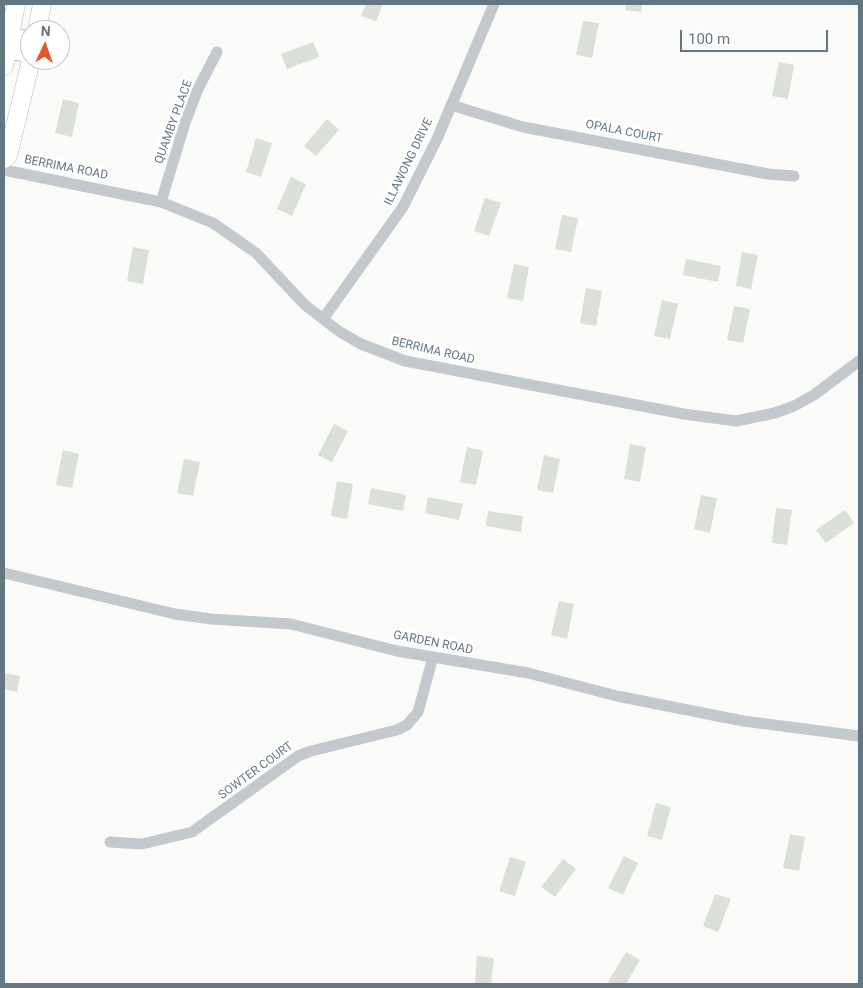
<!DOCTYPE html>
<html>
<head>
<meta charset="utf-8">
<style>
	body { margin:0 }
	#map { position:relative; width:863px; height:988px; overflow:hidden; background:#fafaf8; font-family:Roboto,sans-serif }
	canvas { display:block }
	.frame { position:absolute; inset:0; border:5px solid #657683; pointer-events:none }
	.north { position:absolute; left:20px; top:20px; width:50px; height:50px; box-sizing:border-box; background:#fff; border:1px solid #c1c8cd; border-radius:50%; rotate:3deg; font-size:14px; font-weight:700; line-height:20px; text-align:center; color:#657683 }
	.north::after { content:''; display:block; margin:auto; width:18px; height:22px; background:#e4572e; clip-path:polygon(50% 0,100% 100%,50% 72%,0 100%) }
	.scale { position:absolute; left:680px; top:30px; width:148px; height:22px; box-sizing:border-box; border:2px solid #657683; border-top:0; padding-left:6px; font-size:15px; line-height:18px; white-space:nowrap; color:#657683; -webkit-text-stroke:4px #fff; paint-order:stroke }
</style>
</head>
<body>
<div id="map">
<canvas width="863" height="988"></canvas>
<div class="frame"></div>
<div class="north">N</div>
<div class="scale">100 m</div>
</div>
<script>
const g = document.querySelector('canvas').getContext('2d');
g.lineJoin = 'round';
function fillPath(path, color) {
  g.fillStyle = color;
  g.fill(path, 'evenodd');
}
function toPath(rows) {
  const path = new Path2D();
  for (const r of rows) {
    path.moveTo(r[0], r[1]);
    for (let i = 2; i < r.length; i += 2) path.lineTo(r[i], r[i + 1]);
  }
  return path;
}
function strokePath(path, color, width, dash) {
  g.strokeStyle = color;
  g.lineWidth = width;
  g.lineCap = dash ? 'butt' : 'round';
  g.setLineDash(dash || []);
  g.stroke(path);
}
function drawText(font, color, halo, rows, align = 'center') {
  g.font = font + ' Roboto,sans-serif';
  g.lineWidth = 5;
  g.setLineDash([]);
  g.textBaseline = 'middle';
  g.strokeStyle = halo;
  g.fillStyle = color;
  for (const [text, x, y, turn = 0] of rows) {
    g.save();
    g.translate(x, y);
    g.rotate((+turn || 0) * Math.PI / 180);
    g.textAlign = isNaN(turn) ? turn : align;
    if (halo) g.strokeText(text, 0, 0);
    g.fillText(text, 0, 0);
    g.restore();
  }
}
fillPath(toPath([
	[366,4,383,4,376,21,361,16],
	[626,4,642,4,641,12,625,10],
	[583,21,599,23,592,58,576,55],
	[313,42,319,57,287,69,281,54],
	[779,62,794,65,788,99,772,96],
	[63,99,79,103,72,137,55,133],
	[327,119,339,130,316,156,304,146],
	[256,138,272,143,261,177,246,172],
	[291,177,306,184,292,216,277,209],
	[485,198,501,203,489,236,474,231],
	[562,215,578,218,571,252,555,249],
	[133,247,149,250,143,284,127,281],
	[742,252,758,255,751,289,736,286],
	[686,259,721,266,718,282,683,275],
	[514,264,529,267,523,301,507,298],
	[586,288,602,291,596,326,580,323],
	[662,300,678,304,670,339,654,336],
	[734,306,750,309,743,343,727,340],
	[334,424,348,431,332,462,318,455],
	[630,444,646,447,640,482,624,479],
	[467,447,483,451,476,485,460,482],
	[63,450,79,454,72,488,56,485],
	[544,455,560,459,553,493,537,490],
	[184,459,200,462,193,496,177,493],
	[337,481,353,484,347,519,331,516],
	[371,488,406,495,403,511,368,504],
	[701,495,717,498,710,533,694,529],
	[428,497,463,504,459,520,425,513],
	[776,508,792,510,787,545,772,543],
	[845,510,854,523,826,543,816,530],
	[488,511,523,516,521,532,486,526],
	[559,601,574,604,567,639,551,635],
	[4,673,20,676,17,692,4,689],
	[656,803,671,807,662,840,647,836],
	[790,834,805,837,799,871,783,868],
	[624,856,638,863,623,895,608,888],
	[510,857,526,862,515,896,499,891],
	[563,859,576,869,555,897,541,887],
	[715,894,731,899,718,932,703,926],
	[626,952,640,960,626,984,612,984,608,982],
	[477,956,494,958,491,984,475,984]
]), '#dadfd7');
const secondary = toPath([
	[4,37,30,39],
	[4,50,30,54]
]);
const primary = toPath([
	[37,30,42,4],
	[4,66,16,4],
	[4,159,8,156,31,60]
]);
strokePath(secondary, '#b3babf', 18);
strokePath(primary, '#b5babe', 19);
strokePath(toPath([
	[451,105,523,127,768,174,794,176],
	[4,170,161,202,213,223,256,253,305,305,340,332,361,344,405,361,684,414,736,421,775,413,794,406,814,395,859,361],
	[161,202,185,123,198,89,217,52],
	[323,319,403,207,437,139,494,4],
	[4,573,175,614,211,619,291,624,397,651,528,673,617,696,743,721,859,736],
	[110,842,142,844,192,832,298,756,311,751,397,730,407,725,418,712,433,657]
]), '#c3c8cc', 11);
strokePath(secondary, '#fff', 16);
strokePath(primary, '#fff', 18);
drawText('12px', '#657683', '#fff', [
	["QUAMBY PLACE",174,122,-70],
	["OPALA COURT",624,132,11],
	["ILLAWONG DRIVE",409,162,-64],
	["BERRIMA ROAD",66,168,11],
	["BERRIMA ROAD",433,351,13],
	["GARDEN ROAD",433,643,11],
	["SOWTER COURT",256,771,-36]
]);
</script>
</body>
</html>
